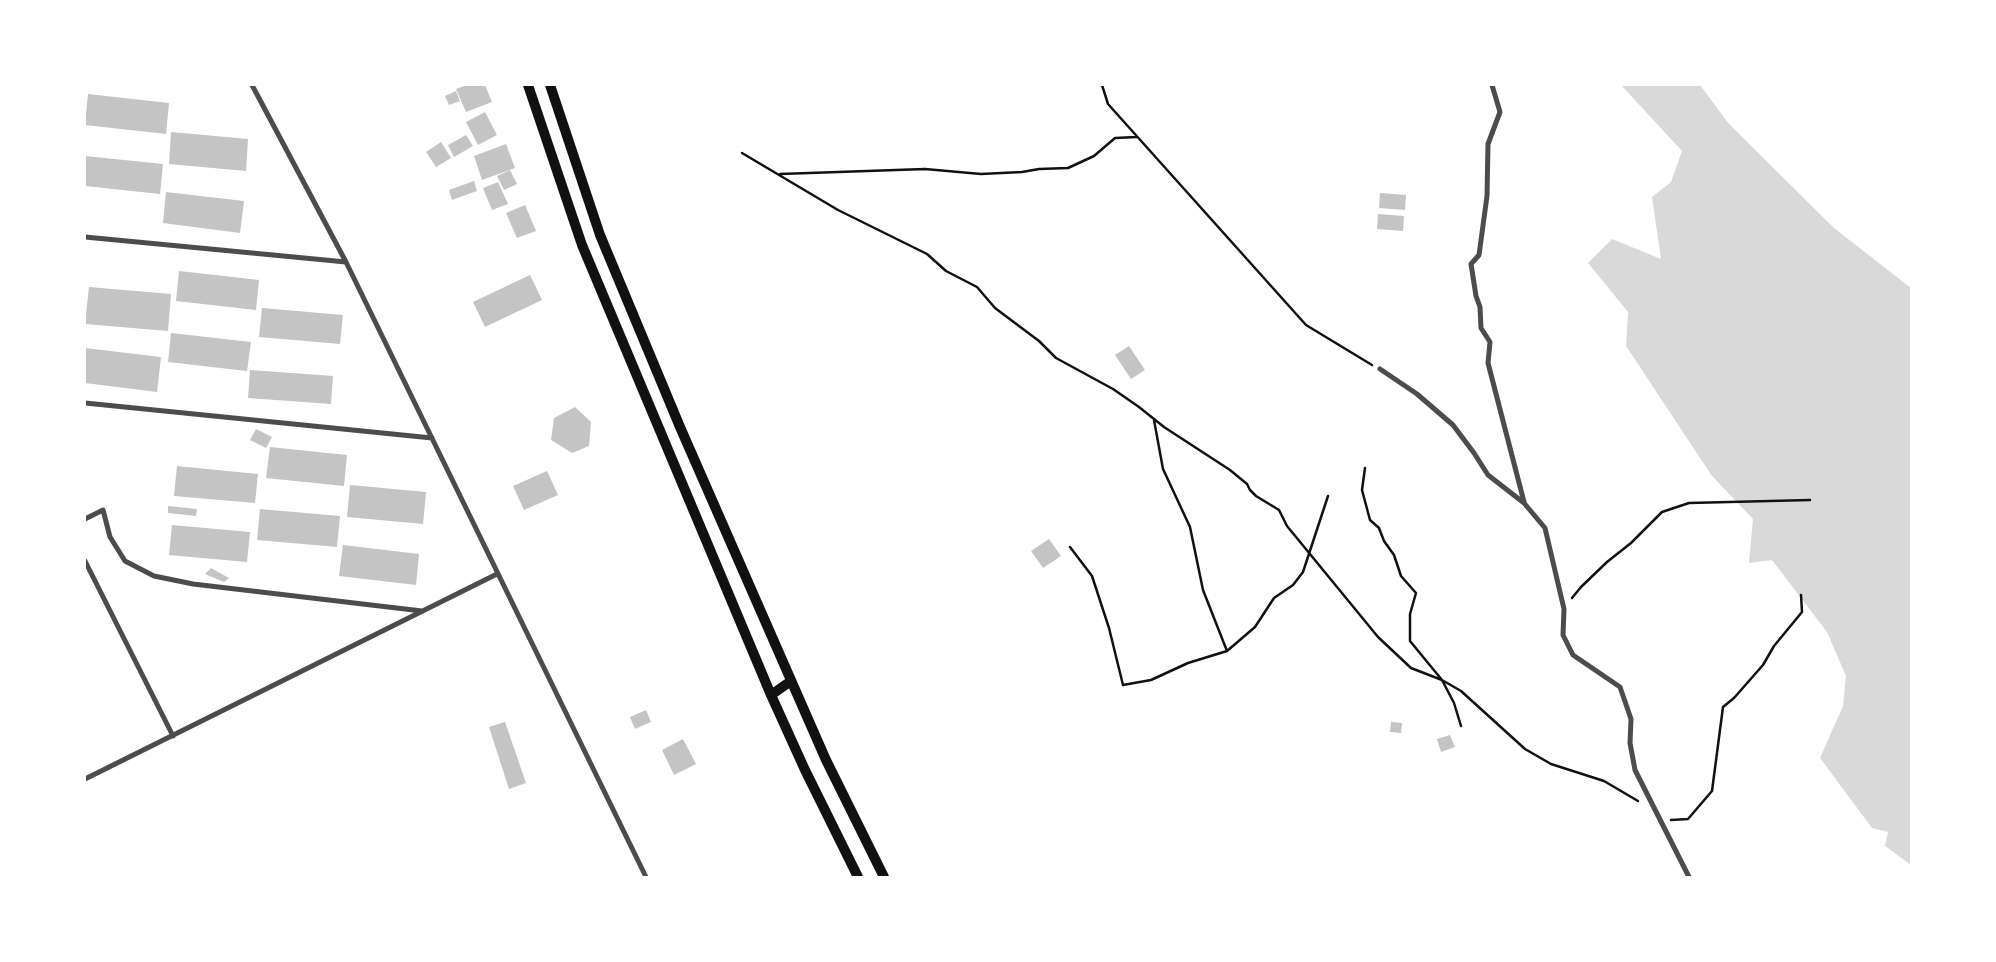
<!DOCTYPE html>
<html>
<head>
<meta charset="utf-8">
<style>
	body { margin:0 }
	#map { position:relative; width:1996px; height:962px; overflow:hidden; background:#fff; font-family:Jost,sans-serif }
	canvas { display:block }
	.frame { position:absolute; inset:0; border:86px solid #fff; pointer-events:none }
</style>
</head>
<body>
<div id="map">
<canvas width="1996" height="962"></canvas>
<div class="frame"></div>
</div>
<script>
const g = document.querySelector('canvas').getContext('2d');
g.lineJoin = 'round';
function fillPath(path, color) {
  g.fillStyle = color;
  g.fill(path, 'evenodd');
}
function toPath(rows) {
  const path = new Path2D();
  for (const r of rows) {
    path.moveTo(r[0], r[1]);
    for (let i = 2; i < r.length; i += 2) path.lineTo(r[i], r[i + 1]);
  }
  return path;
}
function strokePath(path, color, width, dash) {
  g.strokeStyle = color;
  g.lineWidth = width;
  g.lineCap = dash ? 'butt' : 'round';
  g.setLineDash(dash || []);
  g.stroke(path);
}
fillPath(toPath([
	[1621,85,1700,85,1729,124,1834,228,1911,288,1911,865,1885,846,1888,832,1872,828,1820,758,1843,706,1846,676,1827,632,1772,560,1749,563,1753,519,1712,476,1626,346,1628,312,1588,263,1612,239,1661,259,1652,197,1671,182,1682,151]
]), '#d9d9d9');
fillPath(toPath([
	[467,85,485,85,492,102,466,112,456,89],
	[456,91,460,101,449,105,445,96],
	[88,94,169,103,166,134,85,125],
	[485,112,497,135,478,145,466,122],
	[171,132,248,139,246,171,169,164],
	[466,135,473,146,454,157,448,145],
	[441,142,451,158,436,167,426,152],
	[506,144,515,168,482,180,474,156],
	[85,156,163,164,160,194,85,186],
	[510,170,517,184,504,190,497,176],
	[474,181,477,191,452,200,449,190],
	[498,182,508,204,492,210,483,188],
	[166,192,244,201,240,233,163,223],
	[1380,193,1406,195,1405,210,1379,208],
	[525,205,536,231,517,238,506,213],
	[1378,214,1404,216,1403,231,1377,229],
	[179,271,259,280,256,310,176,301],
	[530,275,542,300,485,327,473,302],
	[89,287,171,294,168,331,85,324],
	[262,308,343,315,340,344,259,337],
	[171,333,251,342,247,371,168,362],
	[1129,346,1145,370,1131,379,1115,355],
	[85,348,161,357,157,392,85,383],
	[250,370,333,376,331,404,248,398],
	[575,407,591,422,589,446,572,453,551,440,554,418],
	[256,429,272,437,266,448,250,440],
	[270,447,347,455,344,486,266,478],
	[177,466,258,474,255,503,174,496],
	[547,471,558,495,524,510,513,486],
	[350,485,426,492,423,524,347,517],
	[168,506,197,509,196,516,168,513],
	[260,509,340,516,337,547,257,540],
	[172,525,250,532,247,562,169,555],
	[1049,539,1061,556,1043,568,1031,551],
	[343,545,419,554,416,585,339,576],
	[211,568,229,578,224,582,205,574],
	[646,710,651,722,635,729,630,717],
	[505,722,526,783,509,789,489,727],
	[1391,722,1402,723,1401,733,1390,732],
	[1450,735,1455,747,1441,752,1437,739],
	[683,739,696,764,674,775,662,750]
]), '#c4c4c4');
strokePath(toPath([
	[1102,85,1108,104,1306,325,1372,365],
	[742,153,838,210,927,254,946,271,977,287,995,308,1039,341,1056,358,1113,389,1139,407,1164,427,1230,470,1247,484,1250,490,1256,496,1279,510,1287,526,1378,637,1411,668,1442,680,1461,691,1525,749,1551,764,1604,781,1638,801],
	[780,174,925,169,981,174,1022,172,1039,169,1068,168,1094,156,1115,138,1137,137],
	[1365,468,1362,490,1370,520,1379,528,1384,541,1394,555,1401,576,1416,593,1410,614,1410,641,1442,680,1454,703,1461,726],
	[1070,547,1092,576,1109,628,1123,685,1151,680,1188,663,1227,651,1203,590,1190,527,1163,469,1154,420],
	[1572,598,1581,587,1607,562,1631,543,1662,512,1689,503,1810,500],
	[1227,651,1255,627,1274,598,1293,585,1303,572,1328,496],
	[1671,820,1688,819,1712,791,1723,707,1734,698,1763,665,1774,646,1802,612,1801,595]
]), '#111', 2.5);
strokePath(toPath([
	[252,85,346,262,646,877],
	[1492,85,1500,112,1488,144,1487,196,1479,255,1471,264,1476,296,1480,307,1481,328,1490,342,1488,363,1524,502],
	[85,237,346,262],
	[1380,369,1417,394,1453,425,1474,453,1488,475,1524,503,1545,528,1564,609,1563,635,1573,655,1620,687,1631,719,1630,743,1635,770,1689,877],
	[85,403,432,438],
	[85,519,103,510,110,537,125,561,154,576,193,584,422,611],
	[85,561,173,736],
	[85,779,497,574]
]), '#4c4c4c', 5);
strokePath(toPath([
	[528,85,582,245,771,695,805,770,858,877],
	[550,85,600,235,680,427,826,760,884,877],
	[771,695,791,681]
]), '#111', 10);
</script>
</body>
</html>
